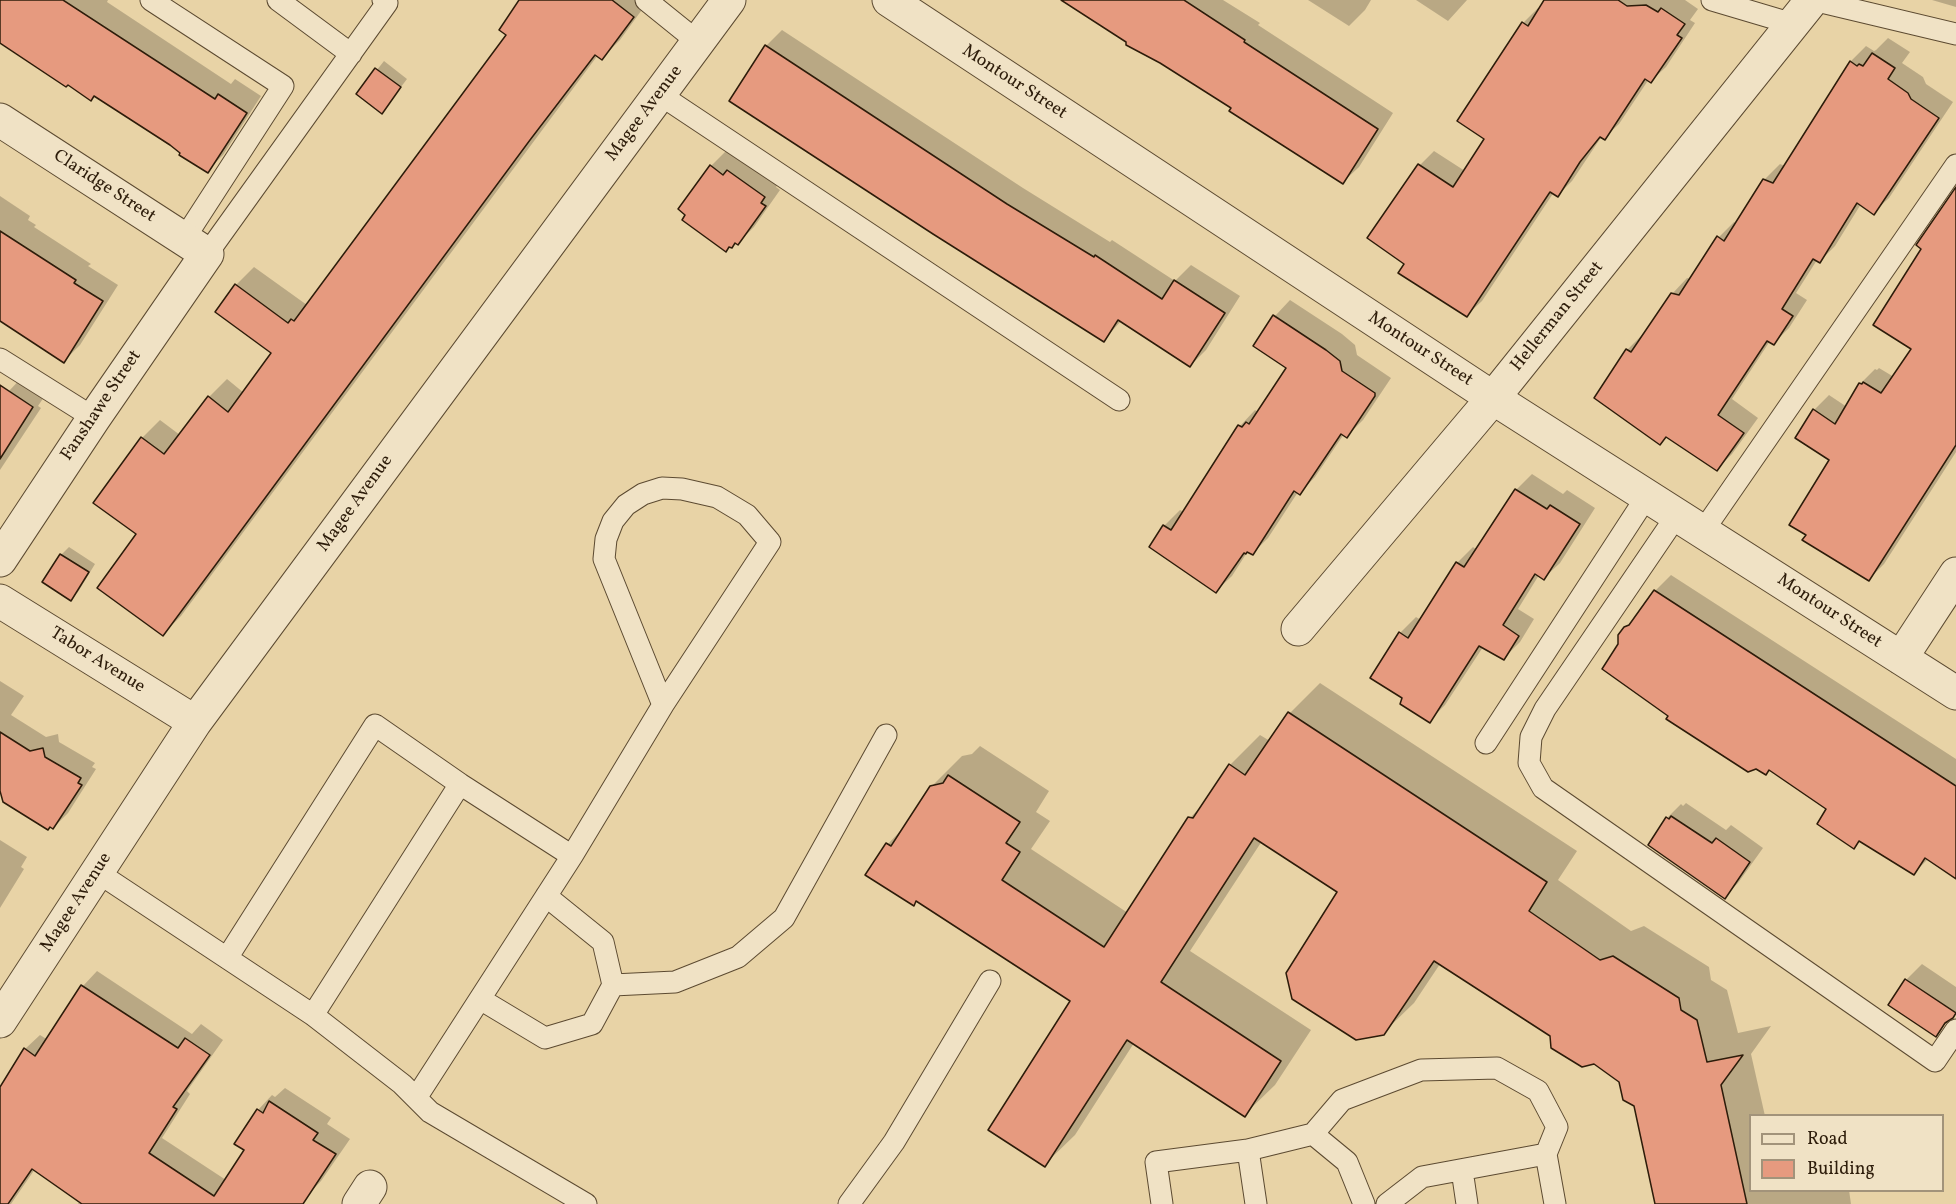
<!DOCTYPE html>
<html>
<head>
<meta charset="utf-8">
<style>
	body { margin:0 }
	#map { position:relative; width:1956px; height:1204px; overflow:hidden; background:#e8d3a6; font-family:Vollkorn,serif }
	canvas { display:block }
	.legend { position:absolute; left:1749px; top:1114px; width:195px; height:78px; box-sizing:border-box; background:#f0e2c5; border:2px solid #a2937a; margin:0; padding:8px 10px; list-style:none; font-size:18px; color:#2d1c0a }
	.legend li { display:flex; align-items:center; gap:12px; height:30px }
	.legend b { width:30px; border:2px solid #a2937a }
</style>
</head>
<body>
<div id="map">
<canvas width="1956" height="1204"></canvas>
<ul class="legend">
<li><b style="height:8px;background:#f0e2c5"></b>Road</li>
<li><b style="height:16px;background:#e69a7f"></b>Building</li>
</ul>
</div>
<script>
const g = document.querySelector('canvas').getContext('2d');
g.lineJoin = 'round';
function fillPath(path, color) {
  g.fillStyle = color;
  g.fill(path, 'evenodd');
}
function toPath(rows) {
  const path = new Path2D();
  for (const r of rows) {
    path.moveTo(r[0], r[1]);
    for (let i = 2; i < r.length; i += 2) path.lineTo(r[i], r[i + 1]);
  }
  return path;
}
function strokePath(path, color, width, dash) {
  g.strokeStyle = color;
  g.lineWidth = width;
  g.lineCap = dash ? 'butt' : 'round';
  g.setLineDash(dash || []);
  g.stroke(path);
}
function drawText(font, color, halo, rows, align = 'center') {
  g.font = font + ' Vollkorn,serif';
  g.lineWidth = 4.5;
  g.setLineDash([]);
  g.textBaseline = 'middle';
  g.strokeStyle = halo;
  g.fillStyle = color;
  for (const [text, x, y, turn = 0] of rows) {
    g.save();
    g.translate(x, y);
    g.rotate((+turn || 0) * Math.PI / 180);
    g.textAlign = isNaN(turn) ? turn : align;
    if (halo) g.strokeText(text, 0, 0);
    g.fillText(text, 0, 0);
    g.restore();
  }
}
fillPath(toPath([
	[0,0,108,0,107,2,231,84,235,79,261,96,223,155,207,171,95,95,91,99,0,37],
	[521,0,649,0,620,40,602,58,598,55,181,616,163,634,139,534,142,438,160,420,180,435,209,397,227,379,244,393,273,353,236,285,254,267,307,305,509,35],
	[1064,0,1223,0,1260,23,1258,25,1393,113,1359,167,1343,182,1233,108],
	[1308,0,1371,0,1365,10,1349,26],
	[1416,0,1467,0,1448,21],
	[1546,0,1685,0,1698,9,1690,20,1695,23,1666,67,1651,81,1649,79,1619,124,1604,138,1602,136,1572,181,1558,195,1554,192,1482,301,1467,315,1406,264,1420,165,1434,151,1465,171,1486,139,1459,121,1523,23,1538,8,1540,10],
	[1932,0,1956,0,1956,7],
	[782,30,1023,188,1110,242,1112,240,1175,281,1191,265,1240,296,1206,350,1190,366,1121,321,1104,340,766,46],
	[1888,38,1910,52,1902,63,1923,77,1926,84,1953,102,1889,198,1873,213,1861,204,1835,246,1820,261,1817,260,1796,293,1807,300,1789,328,1773,344,1770,341,1732,399,1758,418,1732,454,1717,469,1667,436,1660,443,1627,350,1642,335,1644,336,1672,294,1687,278,1691,279,1719,237,1734,222,1737,224,1764,180,1780,164,1785,166,1851,61,1866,46,1874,51,1876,50],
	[384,61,407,79,382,112,358,94],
	[727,150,780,181,776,187,780,190,754,227,738,243,711,166],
	[1956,190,1956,452,1884,564,1869,579,1831,460,1797,437,1814,410,1829,395,1847,407,1860,384,1875,369,1877,370,1879,368,1894,377,1913,349,1923,248],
	[0,196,30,216,28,220,36,225,34,227,91,264,88,266,118,285,80,345,64,361,0,304],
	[1290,300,1342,334,1355,345,1357,355,1391,378,1363,420,1347,436,1344,434,1315,477,1300,493,1298,492,1268,538,1252,554,1248,551,1232,576,1216,591,1151,547,1164,526,1180,510,1184,512,1240,426,1255,410,1258,412,1288,367,1255,346,1275,316],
	[24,375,48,391,38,406,41,408,0,470,0,393,9,391],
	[1532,474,1563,494,1567,490,1595,508,1560,563,1544,578,1539,575,1518,609,1534,619,1520,642,1504,658,1483,647,1445,705,1429,721,1404,698,1400,633,1416,617,1421,620,1457,563,1473,547,1477,550,1516,490],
	[69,547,95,564,78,592,70,599,44,582,61,555],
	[1671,575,1956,759,1956,878,1928,859,1914,873,1861,840,1854,847,1828,809,1770,769,1670,716,1619,645,1625,628,1639,614,1655,591],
	[0,681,24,696,11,715,46,737,58,734,59,742,95,763,92,767,96,769,68,813,53,828,0,793],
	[1320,683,1577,851,1558,880,1631,931,1644,926,1709,967,1711,980,1727,990,1738,1033,1771,1026,1751,1054,1765,1116,1750,1116,1750,1190,1849,1190,1851,1204,1657,1204,1635,1105,1620,1081,1440,964,1414,1003,1383,1033,1339,892,1262,841,1190,951,1311,1030,1275,1085,1244,1115,1134,1043,1075,1135,1044,1165,1072,1001,918,900,914,904,888,844,905,826,931,787,962,756,972,754,980,746,1049,791,1036,812,1050,821,1031,849,1128,913,1190,818,1206,801,1230,765,1260,735,1270,741,1290,713],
	[1686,803,1726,830,1731,825,1763,848,1738,883,1724,897,1667,818,1681,804,1683,806],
	[0,840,27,857,21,867,24,869,0,908],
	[1922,964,1956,987,1956,1013,1935,1035,1906,980],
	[97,971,192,1034,201,1024,223,1040,187,1091,190,1094,162,1138,226,1180,246,1150,258,1110,272,1095,275,1097,285,1088,331,1118,327,1124,350,1139,321,1181,307,1196,296,1204,78,1204,80,1201,35,1169,11,1204,0,1204,0,1088,25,1049,40,1035,48,1040,83,986]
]), '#0003');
const building = toPath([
	[0,0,63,0,215,99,218,94,247,113,208,173,179,155,180,153,170,145,94,96,91,101,68,85,66,87,0,43,0,0],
	[519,0,612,0,634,17,602,60,595,55,530,140,163,636,97,588,136,534,93,503,141,437,164,454,208,396,228,412,271,353,215,312,235,284,288,323,291,319,294,321,506,35,499,30,519,0],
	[1061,0,1184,0,1245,40,1244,42,1378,129,1343,184,1229,111,1231,108,1160,63,1126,45,1126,42,1061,0],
	[1544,0,1618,0,1627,6,1646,5,1658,12,1661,8,1685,24,1677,35,1682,38,1651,83,1645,79,1605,140,1600,137,1580,162,1558,197,1550,192,1467,317,1398,273,1404,264,1367,238,1418,164,1453,187,1484,139,1457,121,1522,22,1528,26,1544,0],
	[765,45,1007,204,1094,257,1095,255,1162,299,1174,280,1225,313,1190,367,1118,320,1104,342,933,234,729,101,765,45],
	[1872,53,1895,68,1888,79,1908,93,1911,99,1939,118,1874,215,1857,203,1820,263,1813,259,1782,309,1793,316,1774,345,1767,341,1718,415,1744,433,1717,471,1666,437,1660,445,1594,398,1626,349,1631,352,1671,293,1679,295,1717,236,1724,241,1763,179,1773,183,1850,61,1857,66,1859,64,1863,66,1872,53],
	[375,68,401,87,382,114,356,94,375,68],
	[710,165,723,175,727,170,765,197,761,203,766,206,738,245,735,243,732,248,729,247,726,252,682,220,685,215,678,209,710,165],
	[1956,187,1956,445,1869,581,1802,540,1806,535,1789,525,1829,460,1795,438,1813,409,1835,424,1859,383,1862,384,1863,382,1881,393,1911,349,1873,325,1921,249,1916,245,1956,187],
	[0,231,76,280,74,283,103,301,64,363,0,321,0,231],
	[1273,315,1326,350,1340,361,1342,371,1375,393,1375,396,1347,438,1341,434,1300,495,1294,491,1253,555,1247,552,1246,554,1244,553,1216,593,1149,547,1163,525,1171,530,1238,425,1242,427,1246,422,1249,424,1286,368,1253,346,1273,315],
	[0,385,33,407,0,459,0,385],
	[1515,489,1547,509,1550,505,1580,524,1544,580,1535,574,1503,625,1519,636,1504,660,1479,646,1430,723,1400,704,1402,698,1370,678,1399,632,1408,638,1456,562,1464,567,1515,489],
	[60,554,89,572,71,601,42,582,60,554],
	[1654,590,1956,786,1956,879,1925,858,1914,875,1859,841,1854,849,1817,824,1826,809,1769,770,1766,775,1756,769,1748,772,1666,719,1668,716,1602,669,1618,644,1618,635,1624,627,1629,625,1654,590],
	[1288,712,1547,882,1529,911,1600,960,1613,956,1679,998,1681,1010,1697,1020,1707,1062,1743,1055,1721,1085,1747,1204,1655,1204,1634,1106,1623,1100,1619,1082,1594,1064,1582,1067,1551,1048,1550,1036,1434,961,1384,1035,1356,1040,1292,999,1286,973,1337,892,1254,838,1161,982,1281,1061,1245,1117,1127,1040,1045,1167,988,1130,1070,1001,916,901,914,906,865,875,886,843,891,846,930,786,943,783,948,775,1020,822,1006,843,1020,852,1002,880,1104,947,1188,817,1193,818,1229,764,1245,775,1288,712],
	[0,732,30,751,43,748,45,757,81,778,78,783,82,785,53,829,50,827,48,830,3,802,0,791,0,732],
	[1671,816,1712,843,1716,838,1750,862,1725,899,1648,845,1666,817,1669,819,1671,816],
	[1905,979,1956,1013,1953,1018,1945,1023,1936,1037,1888,1005,1905,979],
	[81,985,178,1048,185,1038,210,1055,173,1107,177,1109,149,1153,214,1196,244,1150,234,1144,257,1109,263,1113,269,1101,318,1133,313,1140,336,1154,303,1204,82,1204,32,1169,8,1204,0,1204,0,1087,24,1048,35,1056,81,985]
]);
fillPath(building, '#e69a7f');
strokePath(building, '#2d1c0a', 1.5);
const service = toPath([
	[151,0,283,86,184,239],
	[278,0,351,54],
	[646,0,698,42],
	[1712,0,1793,24],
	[1813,0,1956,34],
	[659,94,1119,400],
	[207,254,387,3,383,0],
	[0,359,94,418],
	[1677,515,1545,709,1531,737,1529,763,1543,788,1935,1061,1956,1030],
	[1703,531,1956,165],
	[1486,743,1647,496],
	[572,856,663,705,770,542,747,515,717,497,682,489,662,488,643,494,626,505,613,521,606,539,604,559,663,705],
	[97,872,313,1015,402,1084,430,1112,586,1204],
	[227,958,375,725,460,784,313,1015],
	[613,985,675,982,738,957,784,918,886,735],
	[480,999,545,1038,592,1024,613,985,603,942,546,896],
	[416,1098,572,856,460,784],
	[1313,1134,1347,1162,1364,1204],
	[1248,1150,1256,1204],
	[1462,1170,1467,1204],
	[849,1204,894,1142,990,981],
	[1162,1204,1156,1162,1248,1150,1313,1134,1342,1100,1421,1070,1497,1068,1538,1091,1557,1127,1546,1154,1555,1204],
	[1387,1204,1422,1177,1546,1154]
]);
const minor = toPath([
	[889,0,1493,398,1956,693],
	[0,120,207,254,94,418,0,560],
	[0,601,195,722],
	[1298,629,1493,398,1812,0],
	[1901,658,1956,574],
	[0,1021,195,722,729,0],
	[359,1204,370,1187]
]);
strokePath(service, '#5c4a31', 23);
strokePath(minor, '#5c4a31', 35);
strokePath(service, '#f0e2c5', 21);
strokePath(minor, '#f0e2c5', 33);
drawText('18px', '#2d1c0a', '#f0e2c5', [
	["Montour Street",1014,83,33],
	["Magee Avenue",645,114,-53],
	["Claridge Street",104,187,33],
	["Hellerman Street",1558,317,-51],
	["Montour Street",1420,350,33],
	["Fanshawe Street",102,406,-56],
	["Magee Avenue",356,504,-54],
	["Montour Street",1829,612,33],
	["Tabor Avenue",97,661,32],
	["Magee Avenue",77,903,-57]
]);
</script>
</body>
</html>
